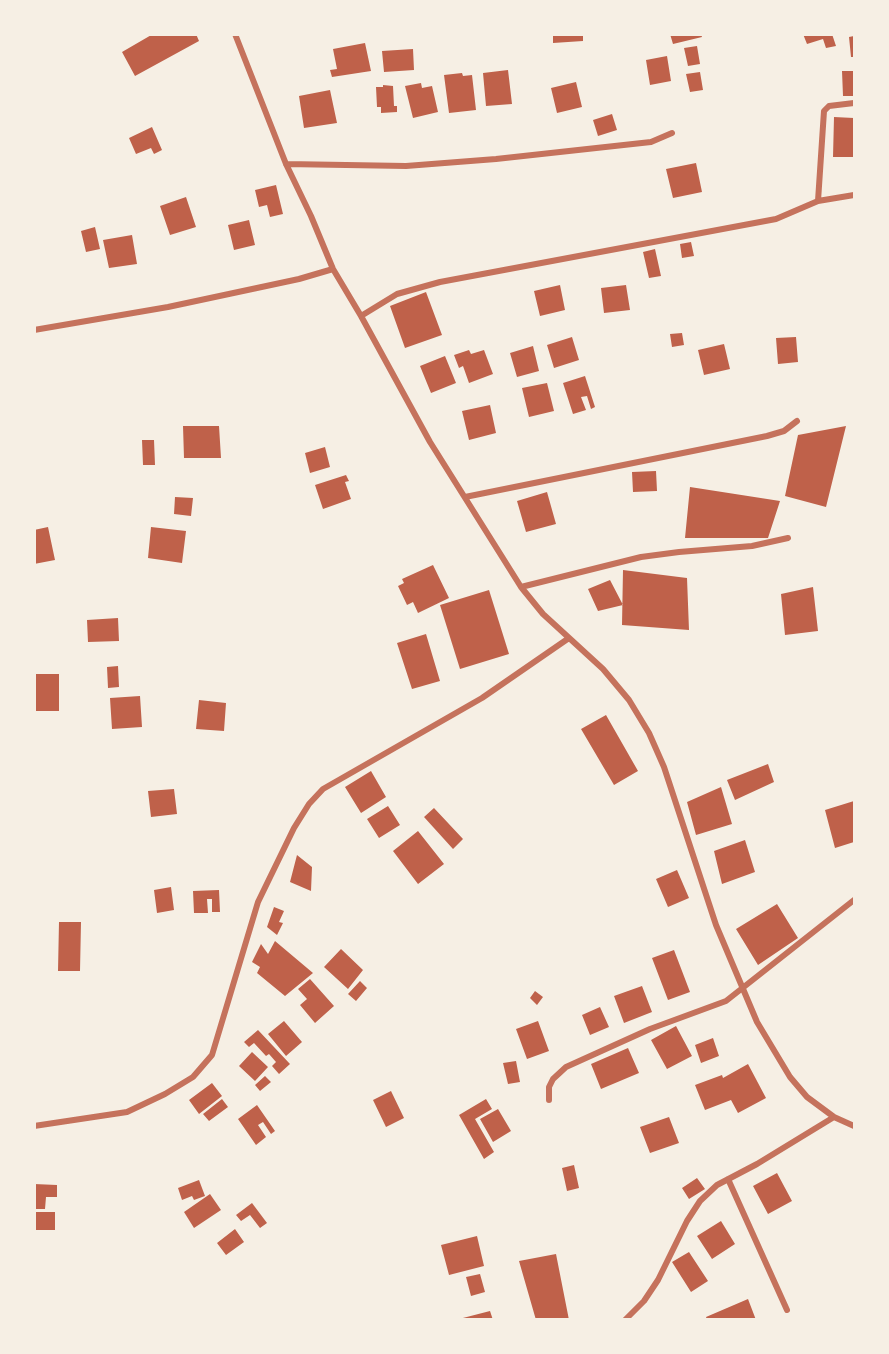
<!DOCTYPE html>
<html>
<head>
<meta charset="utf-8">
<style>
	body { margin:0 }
	#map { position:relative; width:889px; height:1354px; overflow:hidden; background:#f6efe4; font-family:"Golos Text",sans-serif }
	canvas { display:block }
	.frame { position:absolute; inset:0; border:36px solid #f6efe4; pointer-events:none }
</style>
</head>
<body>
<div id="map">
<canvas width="889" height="1354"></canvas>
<div class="frame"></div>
</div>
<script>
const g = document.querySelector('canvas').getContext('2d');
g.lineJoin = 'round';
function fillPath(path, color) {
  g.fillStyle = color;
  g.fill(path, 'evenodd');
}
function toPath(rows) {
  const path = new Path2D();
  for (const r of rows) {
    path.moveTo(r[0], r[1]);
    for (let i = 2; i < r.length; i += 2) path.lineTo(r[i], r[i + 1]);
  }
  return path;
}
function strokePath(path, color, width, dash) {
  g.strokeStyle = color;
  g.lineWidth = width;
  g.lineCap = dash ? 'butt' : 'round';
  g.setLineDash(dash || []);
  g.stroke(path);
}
fillPath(toPath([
	[153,34,196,34,199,41,135,76,122,52],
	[553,34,583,34,583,41,553,43],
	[670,34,701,34,702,37,673,44],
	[803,34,832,34,836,46,826,48,823,39,807,44],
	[854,36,854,57,851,57,849,37],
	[365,43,371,71,332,77,330,70,337,69,333,49],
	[697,46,700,64,688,66,684,48],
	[413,49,414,70,384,72,382,51],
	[667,56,671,81,650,85,646,60],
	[508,70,512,104,486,106,483,73],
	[842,71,853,71,854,96,843,96],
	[700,72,703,90,690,92,686,74],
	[462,73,463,76,472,75,476,110,449,113,444,75],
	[576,82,582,107,557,113,551,88],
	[421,83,422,88,432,86,438,112,413,118,405,86],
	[383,85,393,86,394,106,397,106,397,112,381,113,381,107,377,107,376,87,383,87],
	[330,90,337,123,304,128,299,96],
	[612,114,617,130,598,136,593,120],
	[834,117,854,118,854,157,833,157],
	[152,127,162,150,154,154,151,148,136,154,129,138],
	[696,163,702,192,673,198,666,169],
	[276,185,283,214,270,217,267,205,259,207,255,190],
	[186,197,196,227,170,235,160,206],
	[249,220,255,245,234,250,228,225],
	[95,227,100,249,86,252,81,231],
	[132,235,137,264,109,268,103,240],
	[691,242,694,256,682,258,680,244],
	[655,249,661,276,649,278,643,252],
	[560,285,565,310,540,316,534,291],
	[626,285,630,310,604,313,601,288],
	[426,292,442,335,405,348,390,306],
	[682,333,684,345,672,347,670,334],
	[572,337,579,360,554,368,547,345],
	[796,337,798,362,778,364,776,338],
	[724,344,730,369,704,375,698,350],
	[533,346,539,371,517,377,510,353],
	[469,350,471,354,484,350,493,374,469,383,463,366,459,368,454,355],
	[445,356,456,383,431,393,420,366],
	[585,376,595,407,591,409,587,396,581,397,586,410,573,414,563,383],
	[547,383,554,411,529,417,522,388],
	[490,405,496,433,469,440,462,411],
	[183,426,219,426,221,458,184,458],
	[846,426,826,507,785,496,798,435],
	[142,440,154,440,155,465,143,465],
	[325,447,330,467,310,473,305,453],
	[656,471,657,491,633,492,632,472],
	[346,475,349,481,345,482,351,499,323,509,315,485],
	[690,487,780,501,768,538,685,538],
	[547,492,556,524,526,532,517,501],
	[175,497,193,498,191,516,174,514],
	[48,527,55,560,34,564,34,530],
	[151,527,186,531,182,563,148,558],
	[433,565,449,598,418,613,413,602,407,605,398,586,404,583,402,579],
	[623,570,687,578,689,630,622,625],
	[610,580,623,605,598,611,588,589],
	[813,587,818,631,785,635,781,594],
	[489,590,509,654,460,669,440,605],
	[118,618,119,641,88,642,87,620],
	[426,634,440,681,412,689,397,643],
	[118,666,119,687,108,688,107,667],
	[34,674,59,674,59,711,34,711],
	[140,696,142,727,112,729,110,698],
	[199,700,226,703,224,731,196,729],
	[606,715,638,771,614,785,581,729],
	[768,764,774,782,735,800,727,780],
	[371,771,386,797,361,813,345,787],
	[721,787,732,824,696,835,687,802],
	[174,789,177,814,151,817,148,791],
	[854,801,854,842,835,848,825,810],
	[388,806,400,825,379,838,367,819],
	[434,808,463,839,453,849,424,817],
	[418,831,444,864,418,884,393,851],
	[745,840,755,872,722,884,714,851],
	[297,855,312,867,311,891,290,882],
	[677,870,689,898,668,907,656,879],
	[171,887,174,910,157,913,154,890],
	[219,890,220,912,212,912,212,899,207,899,208,913,194,913,193,891],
	[777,904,798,938,758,965,736,929],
	[274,907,284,911,279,922,283,923,277,935,267,927],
	[59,922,81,922,80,971,58,971],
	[275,941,313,973,285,996,257,973,260,967,252,962,261,944,268,954],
	[341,949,363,970,348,989,324,967],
	[674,950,690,992,668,1000,652,958],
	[310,979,334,1006,315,1023,300,1005,307,999,298,989],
	[360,981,367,988,356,1001,348,994],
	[642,986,652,1012,624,1023,614,996],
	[535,991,543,997,537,1005,530,998],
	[600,1007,609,1027,590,1035,582,1015],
	[284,1021,302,1042,286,1056,268,1034],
	[538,1021,549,1051,527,1059,516,1029],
	[676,1026,692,1056,667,1069,651,1040],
	[258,1030,290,1064,279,1074,272,1066,276,1062,269,1054,266,1056,254,1043,249,1047,244,1042],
	[713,1038,719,1056,701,1063,695,1045],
	[628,1048,639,1073,601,1089,591,1064],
	[252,1052,268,1067,255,1081,239,1066],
	[516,1061,520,1082,508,1084,503,1063],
	[748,1064,766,1098,738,1113,731,1100,705,1110,695,1085,722,1075,723,1078],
	[265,1076,271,1082,260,1091,255,1085],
	[212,1083,222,1096,199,1114,189,1100],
	[391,1091,404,1118,386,1127,373,1100],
	[222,1099,228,1107,209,1121,203,1114],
	[486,1099,492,1109,475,1119,494,1152,484,1159,459,1115],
	[257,1105,275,1131,271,1134,263,1122,258,1125,266,1137,256,1145,238,1119],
	[498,1109,511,1131,493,1142,480,1119],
	[669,1117,679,1143,650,1153,640,1127],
	[574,1165,579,1188,567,1191,562,1168],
	[777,1173,792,1201,768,1214,753,1186],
	[697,1178,705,1189,689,1199,682,1188],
	[199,1180,205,1196,194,1200,192,1196,182,1200,178,1188],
	[34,1184,57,1185,57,1197,46,1197,45,1209,34,1209],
	[210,1194,221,1210,194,1228,184,1212],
	[252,1203,267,1223,260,1228,250,1215,241,1221,236,1215],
	[34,1212,55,1212,55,1230,34,1230],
	[721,1221,735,1244,712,1259,697,1236],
	[235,1229,244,1242,226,1255,217,1243],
	[477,1236,484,1266,449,1275,441,1245],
	[689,1252,708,1281,691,1292,672,1262],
	[556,1254,569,1320,536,1320,519,1261],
	[480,1274,485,1292,471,1296,466,1277],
	[748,1299,756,1320,707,1320,706,1317],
	[490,1311,493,1320,459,1320,459,1319]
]), '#bf614a');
strokePath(toPath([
	[235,34,286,164,311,216,333,269,361,316,430,442,521,587,543,614,603,669,629,700,649,733,664,767,716,925,757,1022,790,1077,807,1097,834,1117,854,1126],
	[286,164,406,166,496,159,651,142,672,133],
	[818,201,824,111,829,106,854,103],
	[361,316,397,294,440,282,776,219,818,201,854,195],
	[34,330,168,307,299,279,333,269],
	[465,497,767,436,784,431,797,421],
	[521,587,641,557,679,552,752,546,788,538],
	[549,1100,549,1087,553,1079,566,1067,650,1029,726,1001,854,900],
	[34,1126,127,1112,165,1094,193,1077,212,1055,258,902,294,828,309,804,323,789,482,698,569,638],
	[728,1179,787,1310],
	[625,1320,644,1301,658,1280,687,1221,700,1201,717,1185,757,1164,834,1117]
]), '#c5725c', 6);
</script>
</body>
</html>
